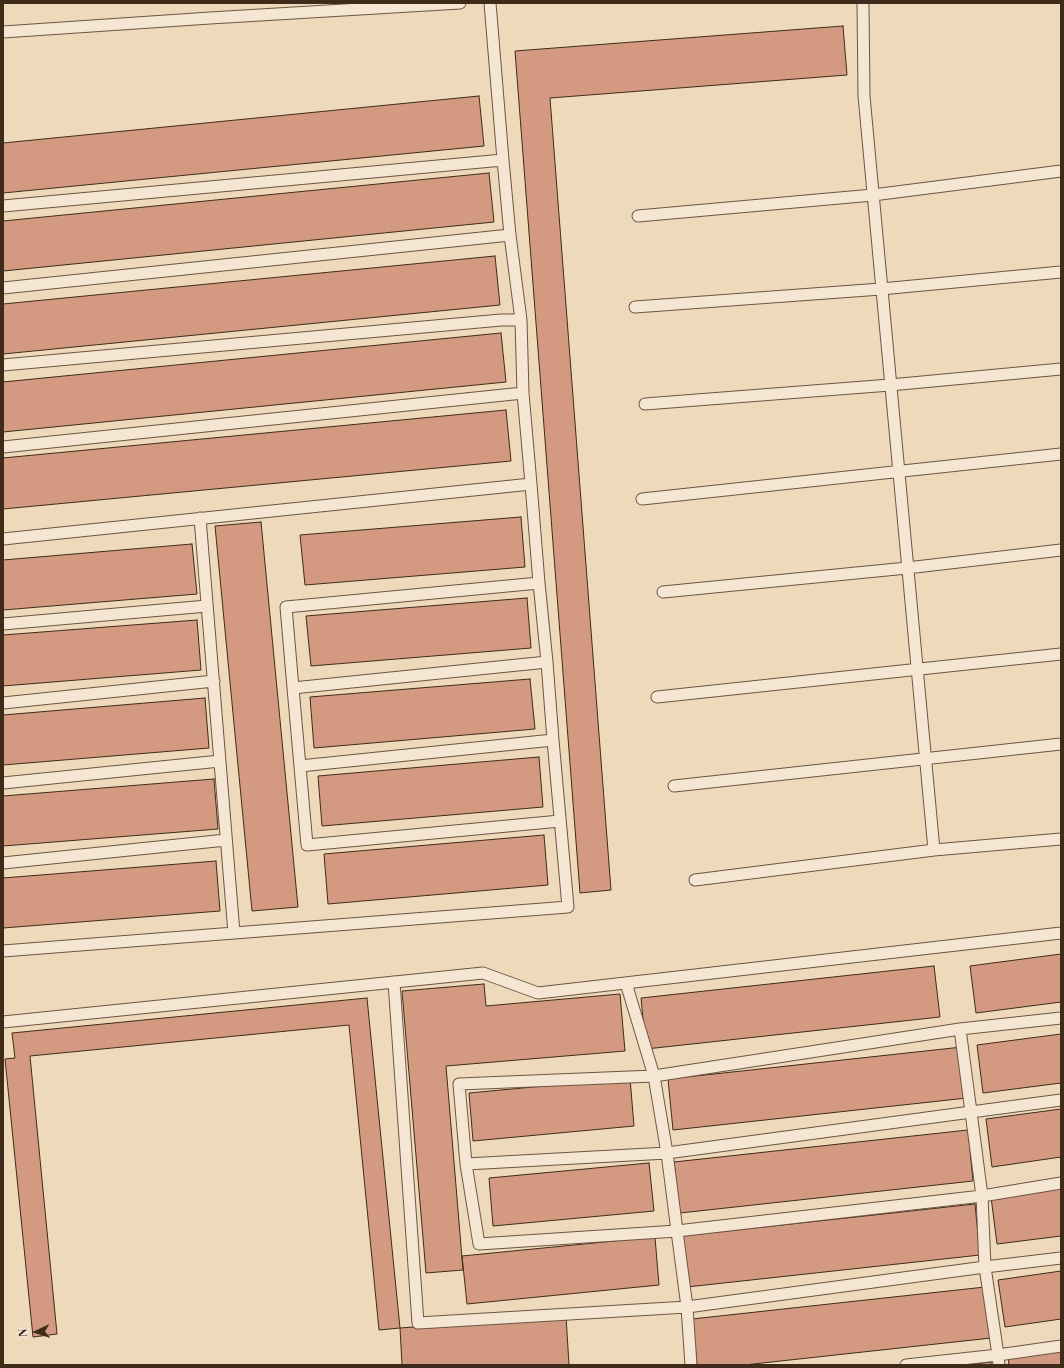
<!DOCTYPE html>
<html>
<head>
<meta charset="utf-8">
<style>
	body { margin:0 }
	#map { position:relative; width:1064px; height:1368px; overflow:hidden; background:#eed9bb; font-family:"Libre Bodoni",serif }
	canvas { display:block }
	.frame { position:absolute; inset:0; border:4px solid #3e2b19; pointer-events:none }
	.north { position:absolute; left:16px; top:1312px; width:40px; height:40px; -webkit-text-stroke:3px #f4e6d3; paint-order:stroke; rotate:266deg; font-size:11px; font-weight:700; line-height:16px; text-align:center; color:#3e2b19 }
	.north::after { content:''; display:block; margin:auto; width:14px; height:18px; background:#3e2b19; clip-path:polygon(50% 0,100% 100%,50% 72%,0 100%) }
</style>
</head>
<body>
<div id="map">
<canvas width="1064" height="1368"></canvas>
<div class="frame"></div>
<div class="north">N</div>
</div>
<script>
const g = document.querySelector('canvas').getContext('2d');
g.lineJoin = 'round';
function fillPath(path, color) {
  g.fillStyle = color;
  g.fill(path, 'evenodd');
}
function toPath(rows) {
  const path = new Path2D();
  for (const r of rows) {
    path.moveTo(r[0], r[1]);
    for (let i = 2; i < r.length; i += 2) path.lineTo(r[i], r[i + 1]);
  }
  return path;
}
function strokePath(path, color, width, dash) {
  g.strokeStyle = color;
  g.lineWidth = width;
  g.lineCap = dash ? 'butt' : 'round';
  g.setLineDash(dash || []);
  g.stroke(path);
}
const building = toPath([
	[843,26,847,75,550,98,611,890,580,893,515,51,843,26],
	[479,96,484,146,3,193,3,143,479,96],
	[489,173,494,222,3,271,3,221,489,173],
	[495,256,500,305,3,354,3,304,495,256],
	[501,333,506,382,3,432,3,382,501,333],
	[506,410,511,461,3,509,3,458,506,410],
	[521,517,525,567,305,585,300,535,521,517],
	[261,522,298,907,252,911,215,526,261,522],
	[192,544,197,594,3,610,3,560,192,544],
	[527,598,531,648,311,666,306,616,527,598],
	[197,620,201,670,3,686,3,635,197,620],
	[530,679,535,729,314,748,310,697,530,679],
	[205,698,209,748,3,765,3,715,205,698],
	[539,757,543,807,322,826,318,776,539,757],
	[214,779,218,829,3,846,3,796,214,779],
	[544,835,548,885,328,904,324,854,544,835],
	[216,861,220,911,3,928,3,878,216,861],
	[1061,954,1061,1002,976,1013,970,966,1061,954],
	[934,966,940,1017,646,1049,641,998,934,966],
	[484,984,486,1006,620,994,625,1051,446,1066,463,1270,426,1273,402,991,484,984],
	[367,998,400,1328,379,1330,349,1025,30,1056,57,1334,33,1337,5,1059,15,1058,12,1033,367,998],
	[1061,1034,1061,1083,983,1093,977,1045,1061,1034],
	[962,1047,967,1098,673,1130,668,1079,962,1047],
	[630,1078,634,1126,473,1141,469,1093,630,1078],
	[1061,1109,1061,1157,992,1167,986,1119,1061,1109],
	[968,1130,973,1181,680,1213,674,1162,968,1130],
	[649,1163,654,1211,493,1226,489,1178,649,1163],
	[1061,1188,1061,1236,997,1244,991,1197,1061,1188],
	[975,1204,980,1255,687,1287,681,1236,975,1204],
	[655,1237,659,1285,467,1304,462,1256,655,1237],
	[1061,1271,1061,1319,1005,1327,998,1280,1061,1271],
	[985,1287,991,1338,744,1365,697,1365,692,1319,985,1287],
	[566,1316,569,1365,402,1365,400,1328,566,1316],
	[1061,1349,1061,1365,1009,1365,1008,1356,1061,1349],
	[991,1362,991,1365,967,1365,991,1362]
]);
fillPath(building, '#d49a81');
strokePath(building, '#3e2b19', 1);
const service = toPath([
	[863,3,864,96,934,850],
	[3,32,210,18,460,3],
	[3,206,503,160,490,3],
	[638,216,873,195,1061,171],
	[3,288,510,235],
	[635,307,881,289,1061,272],
	[3,365,501,320,521,320],
	[645,404,890,385,1061,369],
	[3,447,523,393],
	[531,484,539,583],
	[642,499,1061,454],
	[200,518,234,933],
	[3,539,531,484,523,393,521,320,510,235,503,160],
	[663,592,907,568,1061,550],
	[3,624,207,606],
	[293,688,307,845,560,821],
	[657,697,1061,654],
	[3,703,214,681],
	[300,766,553,740],
	[3,783,220,761],
	[674,786,1061,744],
	[3,863,226,840],
	[695,880,934,850,1061,839],
	[3,951,568,907,553,740,547,662,539,583,286,607,293,688,547,662],
	[394,982,418,1323,687,1307,691,1365],
	[626,983,654,1076,459,1084,466,1164,667,1153,971,1112,982,1196,677,1231,687,1307,985,1267,998,1355,906,1365],
	[1061,1018,960,1029,971,1112,1061,1100],
	[3,1022,483,973,538,993,1061,933],
	[466,1164,479,1244,677,1231,667,1153,654,1076,960,1029],
	[1061,1183,982,1196,985,1267,1061,1258],
	[999,1365,998,1355,1061,1346]
]);
strokePath(service, '#6a5642', 13);
strokePath(service, '#f4e6d3', 11);
</script>
</body>
</html>
